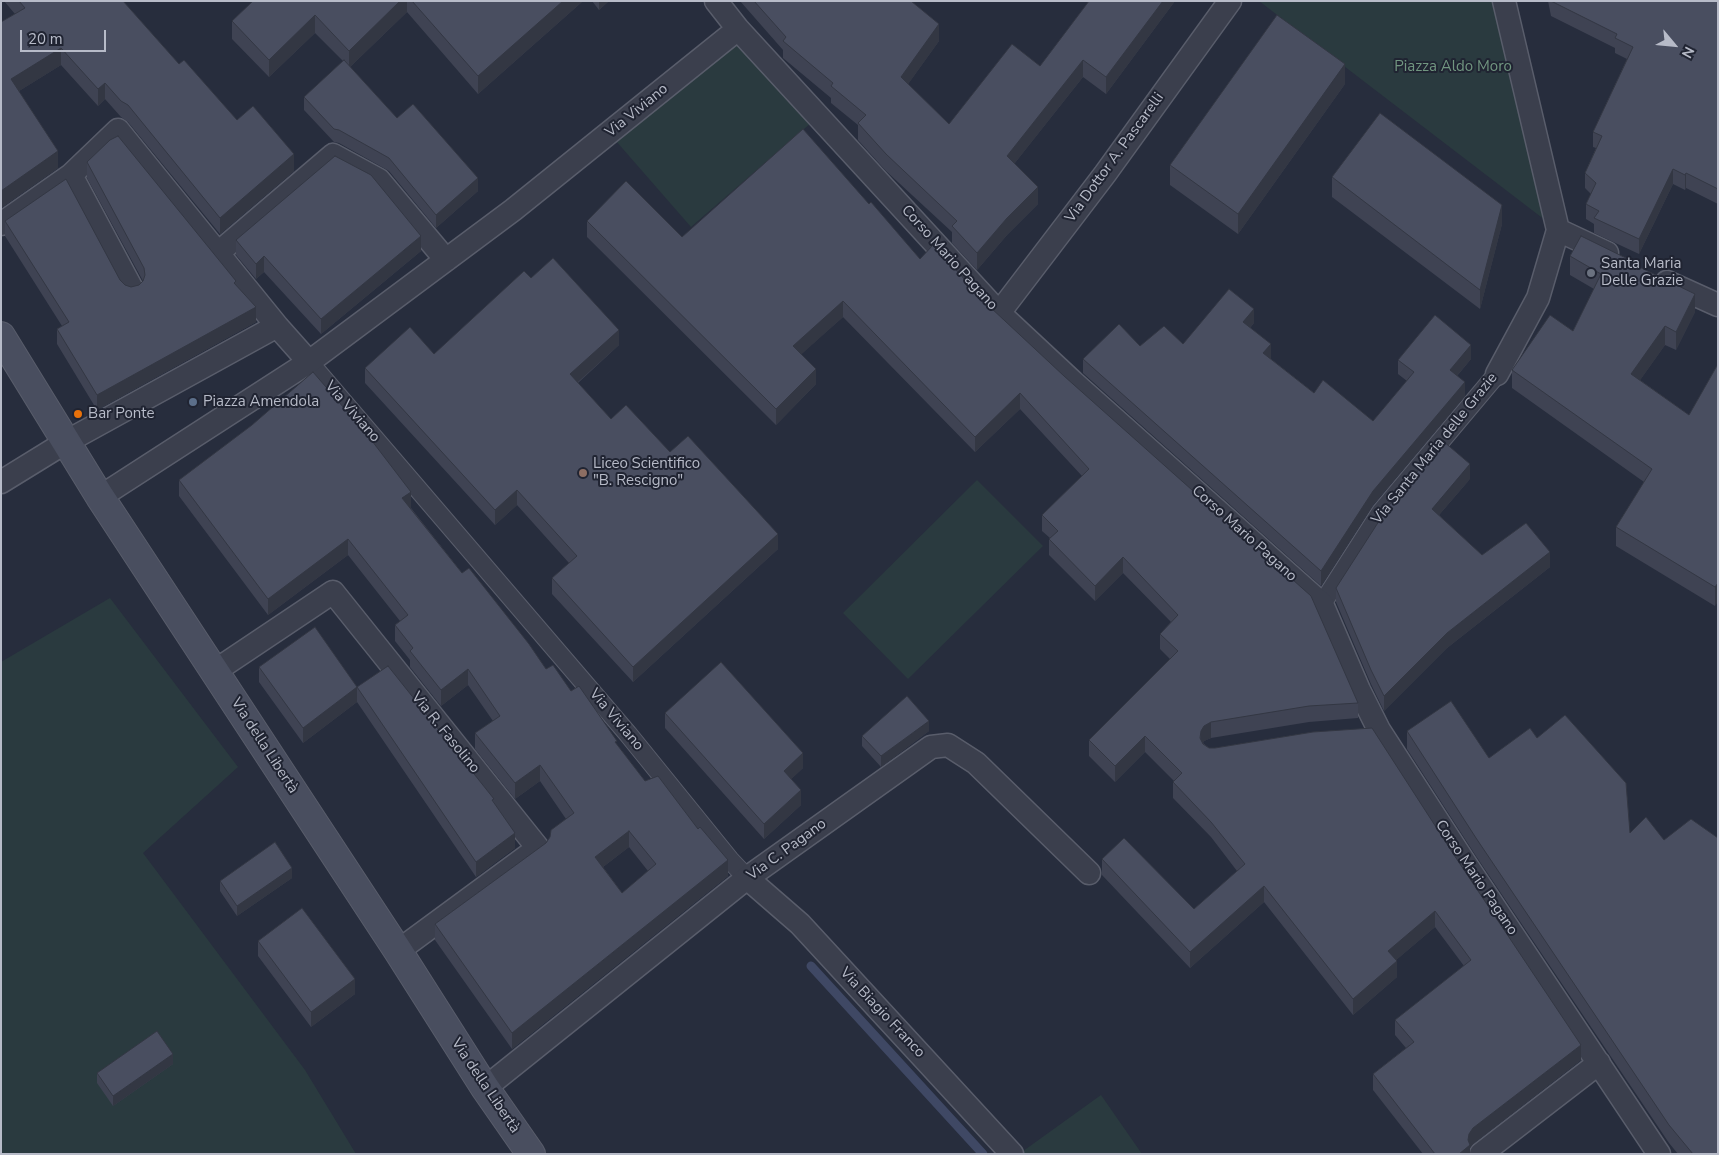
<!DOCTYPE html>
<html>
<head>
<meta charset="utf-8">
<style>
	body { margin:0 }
	#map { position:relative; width:1719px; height:1155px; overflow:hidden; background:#272d3d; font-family:"Nunito Sans",sans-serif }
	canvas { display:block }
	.frame { position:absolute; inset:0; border:2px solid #b7bbc8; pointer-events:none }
	.north { position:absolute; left:1649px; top:20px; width:50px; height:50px; -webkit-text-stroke:4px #202432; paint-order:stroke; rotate:118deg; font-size:14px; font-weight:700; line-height:20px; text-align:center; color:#b7bbc8 }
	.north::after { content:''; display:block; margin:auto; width:18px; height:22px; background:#b7bbc8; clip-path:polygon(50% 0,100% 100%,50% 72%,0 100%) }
	.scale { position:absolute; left:20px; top:30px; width:86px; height:22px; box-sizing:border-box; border:2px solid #b7bbc8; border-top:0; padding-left:6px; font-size:15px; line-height:18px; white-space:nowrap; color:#b7bbc8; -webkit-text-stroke:4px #202432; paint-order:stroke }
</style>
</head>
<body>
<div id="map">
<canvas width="1719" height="1155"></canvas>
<div class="frame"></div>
<div class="north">N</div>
<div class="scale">20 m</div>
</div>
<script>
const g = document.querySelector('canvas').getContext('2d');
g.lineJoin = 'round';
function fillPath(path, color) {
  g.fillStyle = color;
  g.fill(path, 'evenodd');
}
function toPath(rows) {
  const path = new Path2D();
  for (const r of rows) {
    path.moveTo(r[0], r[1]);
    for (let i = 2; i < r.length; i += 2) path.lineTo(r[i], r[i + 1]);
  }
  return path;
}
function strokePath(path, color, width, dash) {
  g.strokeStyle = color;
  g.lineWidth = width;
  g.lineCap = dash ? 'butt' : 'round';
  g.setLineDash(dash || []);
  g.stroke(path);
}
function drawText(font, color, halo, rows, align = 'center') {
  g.font = font + ' "Nunito Sans",sans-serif';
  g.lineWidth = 4;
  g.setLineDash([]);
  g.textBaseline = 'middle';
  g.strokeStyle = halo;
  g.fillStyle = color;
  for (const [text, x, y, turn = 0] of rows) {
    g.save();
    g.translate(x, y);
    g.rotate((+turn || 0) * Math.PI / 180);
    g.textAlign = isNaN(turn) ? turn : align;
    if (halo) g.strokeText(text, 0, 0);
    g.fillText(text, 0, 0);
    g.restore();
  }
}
fillPath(toPath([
	[1259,1,1504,1,1558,230],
	[738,29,819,116,691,227,609,133],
	[977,480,1043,546,908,679,843,613],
	[110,598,238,767,143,853,305,1070,356,1154,1,1154,1,662],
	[1101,1095,1142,1154,1019,1154]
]), '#2a3a3f');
strokePath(toPath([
	[811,966,983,1154]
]), '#3f4864', 9);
const pedestrian = toPath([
	[309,362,628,734,730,860,747,878],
	[1322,604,1381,512,1497,374]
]);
const minor = toPath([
	[716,1,738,29,999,313,1073,382,1322,604,1359,690,1379,730,1465,863,1659,1154],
	[71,175,132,289],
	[1,224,71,175,118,130,277,326],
	[1558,230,1607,253],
	[218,253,333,155,379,180,446,260],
	[1667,282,1718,305],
	[999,313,1105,174,1230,1],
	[309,362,513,210,738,29],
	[1497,374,1538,298,1558,230,1504,1],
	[1,482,66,442,277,326,309,362,100,497],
	[215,671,333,592,538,848,398,951],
	[747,878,800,924,1012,1154],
	[485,1088,747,878,931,747,948,745,976,763,1089,873],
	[1481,1154,1599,1063]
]);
const secondary = toPath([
	[1,336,100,497,398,951,485,1088,531,1154]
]);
strokePath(pedestrian, '#595d6b', 20);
strokePath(minor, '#595d6b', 25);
strokePath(secondary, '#595d6b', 30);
strokePath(pedestrian, '#3b3f4d', 18);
strokePath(minor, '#3b3f4d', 22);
strokePath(secondary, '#494e5f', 28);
fillPath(toPath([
	[4,1,123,1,179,64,237,120,294,171,220,234,128,122,121,117,105,99,98,106,61,65,19,91,58,168,1,208,1,22,15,14],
	[253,1,583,1,478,94,407,12,350,67,397,118,478,191,436,228,389,171,339,143,334,142,304,110,304,97,343,61,315,33,269,77,232,39,232,21],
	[592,1,609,1,599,10],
	[740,1,911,1,939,41,908,84,949,124,1040,66,1175,1,1106,94,1083,77,1014,164,1038,204,1007,235,977,270,952,243,952,232,886,171,858,140,858,125,831,103,831,98,783,58,783,50],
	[1548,1,1718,1,1718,204,1686,188,1685,190,1673,184,1639,254,1594,233,1594,224,1586,219,1586,204,1591,194,1585,188,1585,173,1596,148,1593,147,1593,132,1627,59,1615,53,1615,48,1551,16],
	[1345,84,1238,234,1170,185,1170,165],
	[87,162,236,285,256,322,97,410,57,344,57,329,62,326,5,236,5,221,125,285,131,287,139,285,143,281,87,178],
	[1332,177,1502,224,1480,309,1332,197],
	[869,204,920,259,990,307,1358,703,1358,718,1309,722,1211,738,1204,741,1203,743,1209,748,1215,748,1313,732,1581,1060,1473,1144,1470,1148,1470,1154,1423,1154,1373,1090,1373,1074,1406,1048,1395,1035,1395,1020,1464,966,1435,927,1396,960,1397,977,1353,1015,1264,902,1190,968,1102,875,1102,859,1194,909,1237,871,1211,837,1173,798,1173,782,1174,781,1145,752,1115,782,1089,756,1089,740,1170,659,1160,649,1160,634,1171,622,1123,573,1095,601,1049,555,1049,539,1050,538,1042,531,1042,515,1082,476,1020,409,975,452,843,317,801,354,816,384,776,425,587,237,587,221,682,237],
	[236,240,421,251,321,334,264,272,256,279,236,255],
	[1570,256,1628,261,1695,312,1676,350,1665,345,1640,380,1689,415,1718,364,1715,606,1616,546,1616,527,1644,482,1512,388,1512,370,1573,331,1594,289,1570,275],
	[531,278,619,345,578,383,611,419,670,452,778,549,633,682,552,594,552,578,569,563,517,505,495,525,365,383,365,368,434,354],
	[1254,323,1250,328,1271,359,1314,393,1373,421,1407,381,1398,374,1398,360,1471,359,1457,376,1465,396,1373,505,1321,586,1083,373,1083,359,1140,346,1183,344],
	[1470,479,1439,515,1482,555,1550,567,1447,648,1384,711,1371,684,1336,602,1336,588],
	[179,480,411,508,462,573,546,669,571,691,617,745,645,781,728,876,512,1049,435,940,435,924,546,843,566,819,540,781,515,799,475,749,475,733,493,721,468,685,441,706,410,667,410,660,395,641,395,625,400,621,348,555,268,615,179,496],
	[629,847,648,871,622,893,603,867],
	[259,667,357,687,494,801,515,848,476,877,357,702,303,743,259,682],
	[665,713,803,768,791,779,801,805,764,839,665,728],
	[929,731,881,767,862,746,862,736],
	[1407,731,1489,758,1537,738,1630,833,1718,1154,1678,1154,1669,1143,1476,856,1407,749],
	[292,878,237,916,220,891,220,881],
	[258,941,355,994,311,1027,258,956],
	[173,1064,113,1106,97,1083,97,1073]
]), '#3f4353');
fillPath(toPath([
	[400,1,407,1,407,12,349,68,349,51],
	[563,1,583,1,478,94,478,76],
	[599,1,609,1,599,10],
	[1163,1,1175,1,1106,94,1106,77],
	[315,15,315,33,269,77,269,60],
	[939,24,939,41,901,94,901,77],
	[61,48,61,65,11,96,11,79],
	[1083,60,1083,77,1007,173,1007,156],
	[1345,64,1345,84,1238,234,1238,214],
	[105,83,105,99,98,106,98,89],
	[58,151,58,168,1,208,1,191],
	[294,154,294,171,220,234,220,218],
	[1673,169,1673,184,1639,254,1639,239],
	[1686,173,1686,188,1685,190,1685,175],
	[478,178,478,191,436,228,436,215],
	[1038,187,1038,204,1007,235,977,270,977,253,1007,218],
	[1502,205,1502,224,1480,309,1480,290],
	[421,236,421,251,321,334,321,319],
	[264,256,264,272,256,279,256,264],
	[1695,294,1695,312,1676,350,1676,332],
	[843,301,843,317,793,362,793,346],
	[256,307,256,322,97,410,97,395],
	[1254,309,1254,323,1243,336,1243,322],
	[1665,326,1665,345,1631,393,1631,374],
	[619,330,619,345,570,389,570,374],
	[1271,344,1271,359,1263,367,1263,353],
	[1471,345,1471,359,1450,384,1450,370],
	[816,369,816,384,776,425,776,409],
	[1465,382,1465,396,1373,505,1321,586,1321,571,1373,491],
	[1020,393,1020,409,975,452,975,437],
	[1470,464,1470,479,1432,523,1432,509],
	[517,490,517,505,495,525,495,510],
	[411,492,411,508,402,514,402,498],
	[778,534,778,549,633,682,633,667],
	[348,539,348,555,268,615,268,599],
	[1550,552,1550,567,1447,648,1384,711,1384,696,1447,633],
	[1123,557,1123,573,1095,601,1095,586],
	[1718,583,1718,602,1715,606,1715,587],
	[468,669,468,685,441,706,441,690],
	[357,687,357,702,303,743,303,728],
	[929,721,929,731,881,767,881,756],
	[1211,722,1211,738,1204,741,1201,747,1200,754,1201,731,1204,726],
	[1145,736,1145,752,1115,782,1115,766],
	[803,753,803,768,784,786,784,771],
	[540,765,540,781,515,799,515,783],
	[801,790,801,805,764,839,764,824],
	[629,831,629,847,595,873,595,857],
	[515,833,515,848,476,877,476,862],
	[728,860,728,876,512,1049,512,1033],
	[292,868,292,878,237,916,237,906],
	[1264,886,1264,902,1190,968,1190,952],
	[1435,911,1435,927,1388,967,1388,951],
	[1397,961,1397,977,1353,1015,1353,999],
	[355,979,355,994,311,1027,311,1012],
	[1581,1045,1581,1060,1473,1144,1470,1148,1470,1154,1459,1154,1468,1140,1469,1134,1473,1128],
	[173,1054,173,1064,113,1106,113,1096]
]), '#333743');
const building = toPath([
	[19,1,123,1,179,64,184,60,237,120,253,106,294,154,220,218,128,105,121,101,105,83,98,89,61,48,11,79,58,151,1,191,1,22,25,8,19,1],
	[253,1,400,1,349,51,315,15,269,60,232,21,253,1],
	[412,1,563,1,478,76,412,1],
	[754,1,911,1,939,24,901,77,949,124,1012,44,1040,66,1089,1,1163,1,1106,77,1083,60,1007,156,1038,187,1007,218,977,253,952,226,957,221,886,154,858,123,866,115,831,86,833,83,783,41,786,37,754,1],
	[1551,1,1718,1,1718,189,1686,173,1685,175,1673,169,1639,239,1594,218,1599,211,1586,204,1596,183,1585,173,1602,136,1593,132,1633,47,1615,38,1617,34,1551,1],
	[1277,15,1345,64,1238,214,1170,165,1277,15],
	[344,60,397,118,413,104,478,178,436,215,389,158,339,130,334,129,304,97,344,60],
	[1380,113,1502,205,1480,290,1332,177,1380,113],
	[803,129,869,204,871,202,920,259,933,245,990,307,1064,376,1311,596,1358,703,1309,706,1211,722,1204,726,1201,731,1200,738,1203,744,1209,748,1215,748,1313,732,1372,728,1454,855,1581,1045,1473,1128,1469,1134,1468,1140,1470,1145,1459,1154,1435,1154,1373,1074,1414,1042,1395,1020,1471,960,1435,911,1388,951,1397,961,1353,999,1264,886,1190,952,1102,859,1124,838,1194,909,1245,864,1211,822,1173,782,1182,773,1145,736,1115,766,1089,740,1178,651,1160,634,1178,615,1123,557,1095,586,1049,539,1058,531,1042,515,1089,469,1020,393,975,437,843,301,793,346,816,369,776,409,587,221,626,181,682,237,803,129],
	[118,136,236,281,234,283,256,307,97,395,57,329,69,322,5,221,66,179,120,280,125,285,131,287,139,285,143,281,145,275,144,268,87,162,110,140,118,136],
	[335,156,371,175,421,236,321,319,264,256,256,264,236,240,335,156],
	[1581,236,1628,259,1627,261,1695,294,1676,332,1665,326,1631,374,1689,415,1718,364,1718,583,1715,587,1616,527,1652,469,1512,370,1550,315,1573,331,1601,274,1570,256,1581,236],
	[553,258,619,330,570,374,611,419,626,405,670,452,688,436,778,534,633,667,552,578,577,556,517,490,495,510,365,368,410,327,434,354,524,271,531,278,553,258],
	[1229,289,1254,309,1243,322,1271,344,1263,353,1314,393,1323,380,1373,421,1414,372,1398,360,1435,315,1471,345,1450,370,1465,382,1373,491,1321,571,1083,359,1119,324,1140,346,1164,326,1183,344,1229,289],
	[313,372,369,437,411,492,402,498,462,573,469,568,529,644,546,669,553,665,571,691,579,686,617,741,615,742,645,781,658,776,698,829,700,827,728,860,512,1033,435,924,546,843,550,837,551,830,574,813,540,765,515,783,475,733,500,716,468,669,441,690,410,651,413,648,395,625,408,615,348,539,268,599,179,480,252,425,313,372],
	[629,831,656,864,622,893,595,857,629,831],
	[1443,441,1470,464,1432,509,1482,555,1526,523,1550,552,1447,633,1384,696,1371,670,1336,588,1390,504,1443,441],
	[315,627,357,687,303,728,259,667,315,627],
	[721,662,803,753,784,771,801,790,764,824,665,713,721,662],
	[388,666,494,799,492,800,515,833,476,862,357,687,388,666],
	[907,696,929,721,881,756,862,736,907,696],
	[1451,701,1489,758,1530,728,1537,738,1565,715,1626,783,1630,833,1646,817,1664,840,1691,819,1718,838,1718,1154,1693,1154,1669,1125,1476,838,1407,731,1451,701],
	[275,842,292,868,237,906,220,881,275,842],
	[302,908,355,979,311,1012,258,941,302,908],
	[157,1031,173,1054,113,1096,97,1073,157,1031]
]);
fillPath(building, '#494e60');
strokePath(building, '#333743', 1);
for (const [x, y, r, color] of [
	[1591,273,5,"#6b7280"],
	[193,402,5,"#5c6f8a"],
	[78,414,5,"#e8710a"],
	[583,473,5,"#8d6e63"]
]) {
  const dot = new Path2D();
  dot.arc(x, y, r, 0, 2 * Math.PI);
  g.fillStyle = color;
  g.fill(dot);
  strokePath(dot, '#202432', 2);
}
drawText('15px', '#719680', '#202432', [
	["Piazza Aldo Moro",1453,67]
]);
drawText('15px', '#b7bbc8', '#202432', [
	["Via Viviano",637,111,-39],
	["Via Dottor A. Pascarelli",1115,158,-54],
	["Corso Mario Pagano",949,258,48],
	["Via Viviano",352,412,49],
	["Via Santa Maria delle Grazie",1435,449,-51],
	["Corso Mario Pagano",1244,534,42],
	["Via Viviano",616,720,50],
	["Via R. Fasolino",445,733,51],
	["Via della Libertà",264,746,57],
	["Via C. Pagano",787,850,-36],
	["Corso Mario Pagano",1476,878,56],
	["Via Biagio Franco",882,1013,47],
	["Via della Libertà",485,1086,56]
]);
drawText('15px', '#b7bbc8', '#202432', [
	["Santa Maria",1601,264],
	["Delle Grazie",1601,281],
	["Piazza Amendola",203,402],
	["Bar Ponte",88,414],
	["Liceo Scientifico",593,464],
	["\"B. Rescigno\"",593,481]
], 'left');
</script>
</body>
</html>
